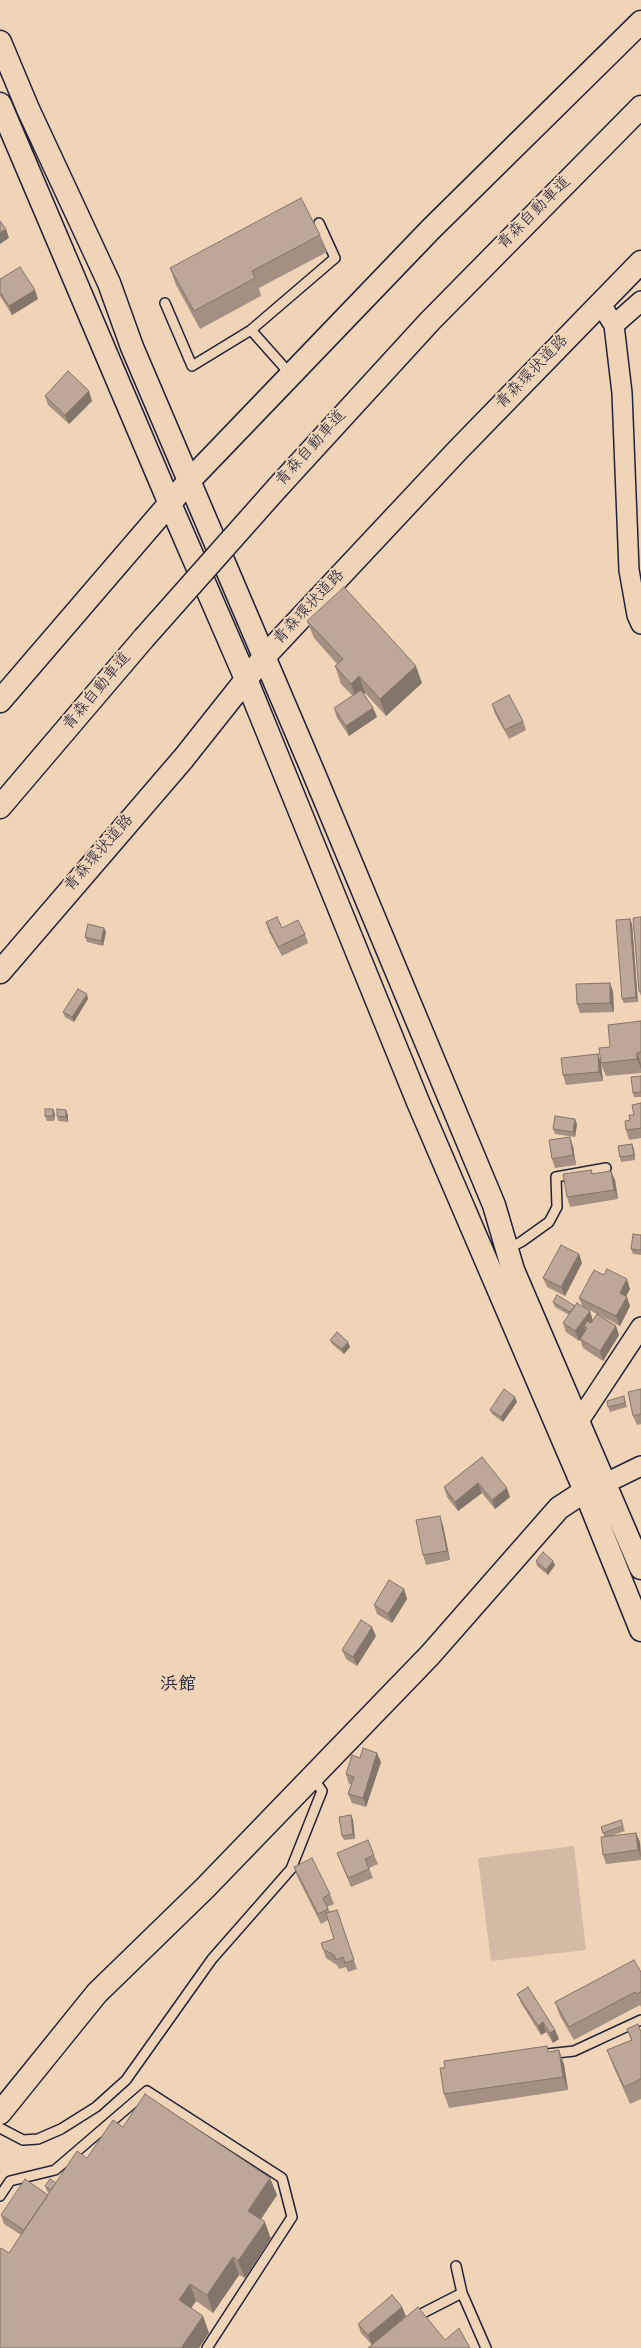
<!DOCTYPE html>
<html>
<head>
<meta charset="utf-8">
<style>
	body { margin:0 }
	canvas { display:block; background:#f0d4b7 }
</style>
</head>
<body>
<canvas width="641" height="2348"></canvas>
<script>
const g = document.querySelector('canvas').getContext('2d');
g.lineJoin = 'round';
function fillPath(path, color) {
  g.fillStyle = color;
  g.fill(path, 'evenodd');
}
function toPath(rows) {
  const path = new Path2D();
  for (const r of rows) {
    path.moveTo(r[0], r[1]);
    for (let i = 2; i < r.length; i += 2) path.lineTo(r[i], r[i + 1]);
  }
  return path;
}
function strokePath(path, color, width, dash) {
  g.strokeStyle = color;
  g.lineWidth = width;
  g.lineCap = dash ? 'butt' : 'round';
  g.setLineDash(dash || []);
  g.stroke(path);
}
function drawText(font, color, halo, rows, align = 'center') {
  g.font = font + ' "Indie Flower","Klee One",sans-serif';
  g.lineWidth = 4;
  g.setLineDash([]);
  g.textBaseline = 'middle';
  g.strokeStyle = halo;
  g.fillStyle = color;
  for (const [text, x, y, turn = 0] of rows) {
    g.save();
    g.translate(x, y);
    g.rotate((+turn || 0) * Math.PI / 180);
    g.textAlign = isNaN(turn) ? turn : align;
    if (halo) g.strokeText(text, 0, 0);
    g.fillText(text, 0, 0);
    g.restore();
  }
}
fillPath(toPath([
	[574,1846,586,1950,491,1961,478,1858]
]), '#d2baa5');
const service = toPath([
	[165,303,192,366,251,330,335,258,319,223],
	[251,330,291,375],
	[507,1249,521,1242,549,1222,557,1207,556,1177,606,1168],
	[547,2054,574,2051,641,2020],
	[0,2128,23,2140,38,2139,61,2129,96,2107,126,2080,212,1959,291,1869,322,1791,313,1778],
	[0,2196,10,2181,55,2170,147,2091,282,2178,292,2217,207,2348],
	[456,2266,462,2293,486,2348],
	[413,2320,419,2315,462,2293]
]);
const minor = toPath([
	[600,303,614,325,622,393,629,570,637,615,641,624],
	[614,325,641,301],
	[571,1433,641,1327],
	[606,1483,641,1466]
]);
const tertiary = toPath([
	[0,42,28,109,109,283,132,347,312,769,494,1205,513,1270,641,1568],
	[0,104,170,504,246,679,418,1102,585,1491,641,1630],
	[0,2113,97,1993,205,1888,430,1655,559,1508,585,1491,599,1486]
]);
const trunk = toPath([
	[0,701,189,481,431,229,641,22],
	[0,972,183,759,264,657,458,450,641,262]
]);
const motorway = toPath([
	[278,487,430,321,641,107],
	[0,807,144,638]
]);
strokePath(service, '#22223b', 12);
strokePath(minor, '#22223b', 22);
strokePath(tertiary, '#22223b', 25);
strokePath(trunk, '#22223b', 25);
strokePath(motorway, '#22223b', 25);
strokePath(service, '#f0d4b7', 9);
strokePath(minor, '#f0d4b7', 19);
strokePath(tertiary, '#f0d4b7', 22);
strokePath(trunk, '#f0d4b7', 22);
strokePath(motorway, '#f0d4b7', 22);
const motorwayBridge = toPath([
	[144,638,278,487]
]);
strokePath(motorwayBridge, '#22223b', 25, []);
strokePath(motorwayBridge, '#f0d4b7', 22);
fillPath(toPath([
	[320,235,327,252,259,288,261,296,200,329,176,285,170,268],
	[0,279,38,299,12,315,0,296],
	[45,396,92,401,69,424,48,405],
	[307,621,422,683,386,716,365,693,364,694,373,708,377,717,349,736,337,718,334,708,353,696,341,684,335,666,337,664,314,638],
	[492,704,523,721,526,730,509,739,495,714],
	[641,917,641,996,639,991],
	[630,919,632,924,638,1002,624,1003,622,999],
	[266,922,282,928,305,934,308,943,282,956,269,932],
	[104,928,106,932,103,946,87,942,85,937],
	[610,983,613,992,614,1012,580,1013,577,1004],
	[88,999,74,1022,65,1017,63,1012],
	[641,1021,641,1073,606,1076,601,1064,603,1081,566,1085,563,1075,598,1054,601,1062,610,1047],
	[641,1076,641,1097,634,1097,633,1093],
	[641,1103,641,1138,629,1140,626,1130,630,1120],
	[55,1114,54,1121,47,1121,45,1116],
	[68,1115,68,1122,58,1121,57,1116],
	[577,1124,575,1137,555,1134,553,1129],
	[573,1146,576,1165,555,1168,552,1159],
	[634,1149,635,1160,621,1162,620,1157],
	[591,1170,593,1174,611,1171,615,1180,618,1199,570,1207,567,1197],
	[641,1235,641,1255,633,1254,631,1249],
	[579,1254,582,1263,565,1296,547,1287,543,1278],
	[630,1289,626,1296,630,1306,620,1326,598,1314,616,1326,619,1335,603,1361,583,1348,580,1339,579,1341,566,1332,563,1323,569,1315,555,1307,553,1302,583,1307,579,1298],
	[584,1307,597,1314,593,1320],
	[330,1340,350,1347,344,1354,332,1344],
	[641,1389,641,1424,637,1425,633,1416],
	[624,1396,627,1407,610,1412,608,1407],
	[517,1402,503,1422,492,1414,490,1410],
	[482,1457,510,1497,495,1509,482,1493,458,1511,447,1497,444,1487],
	[443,1525,450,1560,426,1565,423,1555],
	[536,1561,555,1565,548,1575,537,1566],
	[404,1589,407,1599,392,1623,377,1614,374,1605],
	[376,1636,357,1666,346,1659,342,1650],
	[360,1758,381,1762,366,1807,352,1803,348,1794,351,1784,349,1784,346,1774],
	[351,1815,353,1820,355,1839,344,1840,342,1836],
	[621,1820,625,1831,610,1836,636,1833,640,1842,641,1860,606,1864,603,1855,604,1836,601,1827],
	[337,1853,374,1855,378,1864,369,1868,373,1878,351,1887],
	[294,1867,330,1894,334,1904,327,1907,330,1912,337,1910,357,1969,348,1972,346,1967,339,1969,337,1965,326,1958,321,1943,334,1939,328,1920,321,1924,297,1876],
	[641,1972,641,2007,640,2005,574,2040,560,2016,555,2002],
	[517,1994,555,2030,559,2039,553,2043,546,2032,541,2035,521,2003],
	[627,2029,641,2032,641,2099,630,2104,614,2068,607,2050,631,2040],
	[549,2052,564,2064,568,2090,449,2108,444,2094],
	[123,2127,270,2178,277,2195,261,2219,271,2239,245,2278,239,2275,213,2313,196,2301,191,2308,203,2316,209,2333,9,2253,21,2235,4,2224,1,2215,48,2195,49,2193,47,2191,45,2186,56,2183,87,2158],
	[406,2316,372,2345,361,2333,358,2324]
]), '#a39083');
fillPath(toPath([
	[6,229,9,238,0,244,0,233],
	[35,290,38,299,12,315,9,306],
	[89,391,92,401,69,424,65,415],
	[416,666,422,683,386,716,380,699],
	[359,676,365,693,357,701,351,684],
	[373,708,377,717,349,736,346,726],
	[630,919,632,924,638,1002,636,997],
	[104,928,106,932,103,946,101,941],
	[610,983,613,992,614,1012,610,1003],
	[87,994,88,999,74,1022,72,1017],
	[637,1053,641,1064,641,1069,637,1059],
	[598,1054,601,1064,603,1081,599,1072],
	[53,1109,55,1114,54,1121,53,1116],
	[66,1110,68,1115,68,1122,66,1117],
	[575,1119,577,1124,575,1137,573,1132],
	[570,1137,573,1146,576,1165,573,1155],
	[632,1144,634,1149,635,1160,634,1155],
	[611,1171,615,1180,618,1199,614,1190],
	[579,1254,582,1263,565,1296,561,1287],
	[627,1279,630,1289,623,1302,620,1293],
	[627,1297,630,1306,620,1326,616,1316],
	[590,1311,593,1321,587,1328,584,1326,585,1331,579,1341,575,1331],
	[616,1326,619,1335,603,1361,600,1351],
	[348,1342,350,1347,344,1354,342,1349],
	[515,1397,517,1402,503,1422,501,1417],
	[478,1483,482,1493,458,1511,455,1502],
	[507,1488,510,1497,495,1509,492,1500],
	[440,1516,443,1525,450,1560,447,1551],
	[553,1561,555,1565,548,1575,546,1570],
	[404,1589,407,1599,392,1623,388,1614],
	[372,1627,376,1636,357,1666,353,1657],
	[377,1753,381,1762,366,1807,363,1798],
	[351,1815,353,1820,355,1839,353,1834],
	[636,1833,640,1842,641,1858,638,1850],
	[543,2022,546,2032,541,2035,538,2026],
	[555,2030,559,2039,553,2043,550,2033],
	[559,2050,564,2064,568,2090,563,2077],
	[270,2178,277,2195,255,2228,248,2211],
	[265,2222,271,2239,245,2278,238,2261],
	[233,2257,239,2275,213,2313,207,2295],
	[190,2284,196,2301,185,2317,179,2300],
	[402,2307,406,2316,372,2345,368,2335],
	[203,2316,209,2333,199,2348,181,2348]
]), '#84756a');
const building = toPath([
	[301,198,320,235,252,271,255,278,194,311,170,268,301,198],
	[0,221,6,229,0,233,0,221],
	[20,267,35,290,9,306,0,292,0,279,20,267],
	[68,371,89,391,65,415,45,396,68,371],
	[344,587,416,666,380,699,359,676,351,684,335,666,343,659,307,621,344,587],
	[361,690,373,708,346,726,334,708,361,690],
	[509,695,523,721,505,730,492,704,509,695],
	[277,917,282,928,298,920,305,934,278,947,266,922,277,917],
	[641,917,641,991,639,991,633,918,641,917],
	[630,919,636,997,622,999,616,920,630,919],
	[88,924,104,928,101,941,85,937,88,924],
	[610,983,610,1003,577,1004,576,984,610,983],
	[78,989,87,994,72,1017,63,1012,78,989],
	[641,1021,641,1052,637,1053,637,1059,601,1063,599,1048,610,1047,608,1025,641,1021],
	[598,1054,599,1072,563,1075,561,1058,598,1054],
	[641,1076,641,1092,633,1093,631,1077,641,1076],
	[641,1103,641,1128,626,1130,625,1121,630,1120,629,1115,634,1115,632,1105,641,1103],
	[45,1109,53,1109,53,1116,45,1116,45,1109],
	[57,1109,66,1110,66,1117,57,1116,57,1109],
	[555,1116,575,1119,573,1132,553,1129,555,1116],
	[570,1137,573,1155,552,1159,549,1140,570,1137],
	[632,1144,634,1155,620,1157,618,1146,632,1144],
	[591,1170,592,1174,611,1171,614,1190,567,1197,563,1174,591,1170],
	[633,1234,641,1235,641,1250,631,1249,633,1234],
	[561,1245,579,1254,561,1287,543,1278,561,1245],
	[607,1269,627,1279,620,1293,627,1297,616,1316,579,1298,594,1270,604,1275,607,1269],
	[557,1295,575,1306,570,1312,553,1302,557,1295],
	[577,1303,590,1311,575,1331,563,1323,577,1303],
	[597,1314,616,1326,600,1351,580,1339,587,1328,584,1326,587,1321,591,1323,597,1314],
	[337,1332,348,1342,342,1349,330,1340,337,1332],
	[504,1389,515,1397,501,1417,490,1410,504,1389],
	[641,1389,641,1414,633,1416,628,1392,641,1389],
	[624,1396,625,1403,608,1407,607,1401,624,1396],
	[482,1457,507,1488,492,1500,478,1483,455,1502,444,1487,482,1457],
	[440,1516,447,1551,423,1555,416,1520,440,1516],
	[543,1552,553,1561,546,1570,536,1561,543,1552],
	[389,1580,404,1589,388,1614,374,1605,389,1580],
	[361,1620,372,1627,353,1657,342,1650,361,1620],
	[363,1748,377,1753,363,1798,348,1794,354,1777,346,1774,352,1755,360,1758,363,1748],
	[351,1815,353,1834,342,1836,339,1817,351,1815],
	[621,1820,623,1826,603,1833,601,1827,621,1820],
	[636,1833,638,1850,603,1855,601,1837,636,1833],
	[368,1840,374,1855,365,1859,369,1869,348,1878,337,1853,368,1840],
	[312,1858,330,1894,323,1898,328,1909,318,1914,294,1867,312,1858],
	[337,1910,354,1960,345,1963,343,1957,336,1960,334,1955,323,1949,321,1943,334,1939,326,1913,337,1910],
	[634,1960,641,1972,641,1992,636,1994,635,1992,569,2027,555,2002,634,1960],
	[528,1987,555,2030,550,2033,543,2022,538,2026,517,1994,528,1987],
	[638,2024,641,2032,641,2079,624,2087,607,2050,632,2040,627,2029,638,2024],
	[547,2046,548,2052,559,2050,563,2077,444,2094,440,2068,445,2068,444,2061,547,2046],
	[145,2094,270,2178,248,2211,265,2222,238,2261,233,2257,207,2295,190,2284,179,2300,203,2316,181,2348,0,2348,0,2250,1,2248,9,2253,77,2151,87,2158,113,2120,123,2127,145,2094],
	[25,2179,48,2195,24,2230,1,2215,25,2179],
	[50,2179,56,2183,51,2190,45,2186,50,2179],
	[392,2295,402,2307,368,2335,358,2324,392,2295],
	[418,2307,445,2340,459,2328,470,2348,368,2348,418,2307]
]);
fillPath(building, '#bda798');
strokePath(building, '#84756a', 1);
drawText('16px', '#22223b', '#f0d4b7', [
	["青森自動車道",535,214,-45],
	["青森環状道路",533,373,-46],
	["青森自動車道",312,449,-48],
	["青森環状道路",310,608,-47],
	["青森自動車道",98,692,-50],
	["青森環状道路",100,854,-49]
]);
drawText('bold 18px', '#22223b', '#f0d4b7', [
	["浜館",178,1686]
]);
</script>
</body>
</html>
